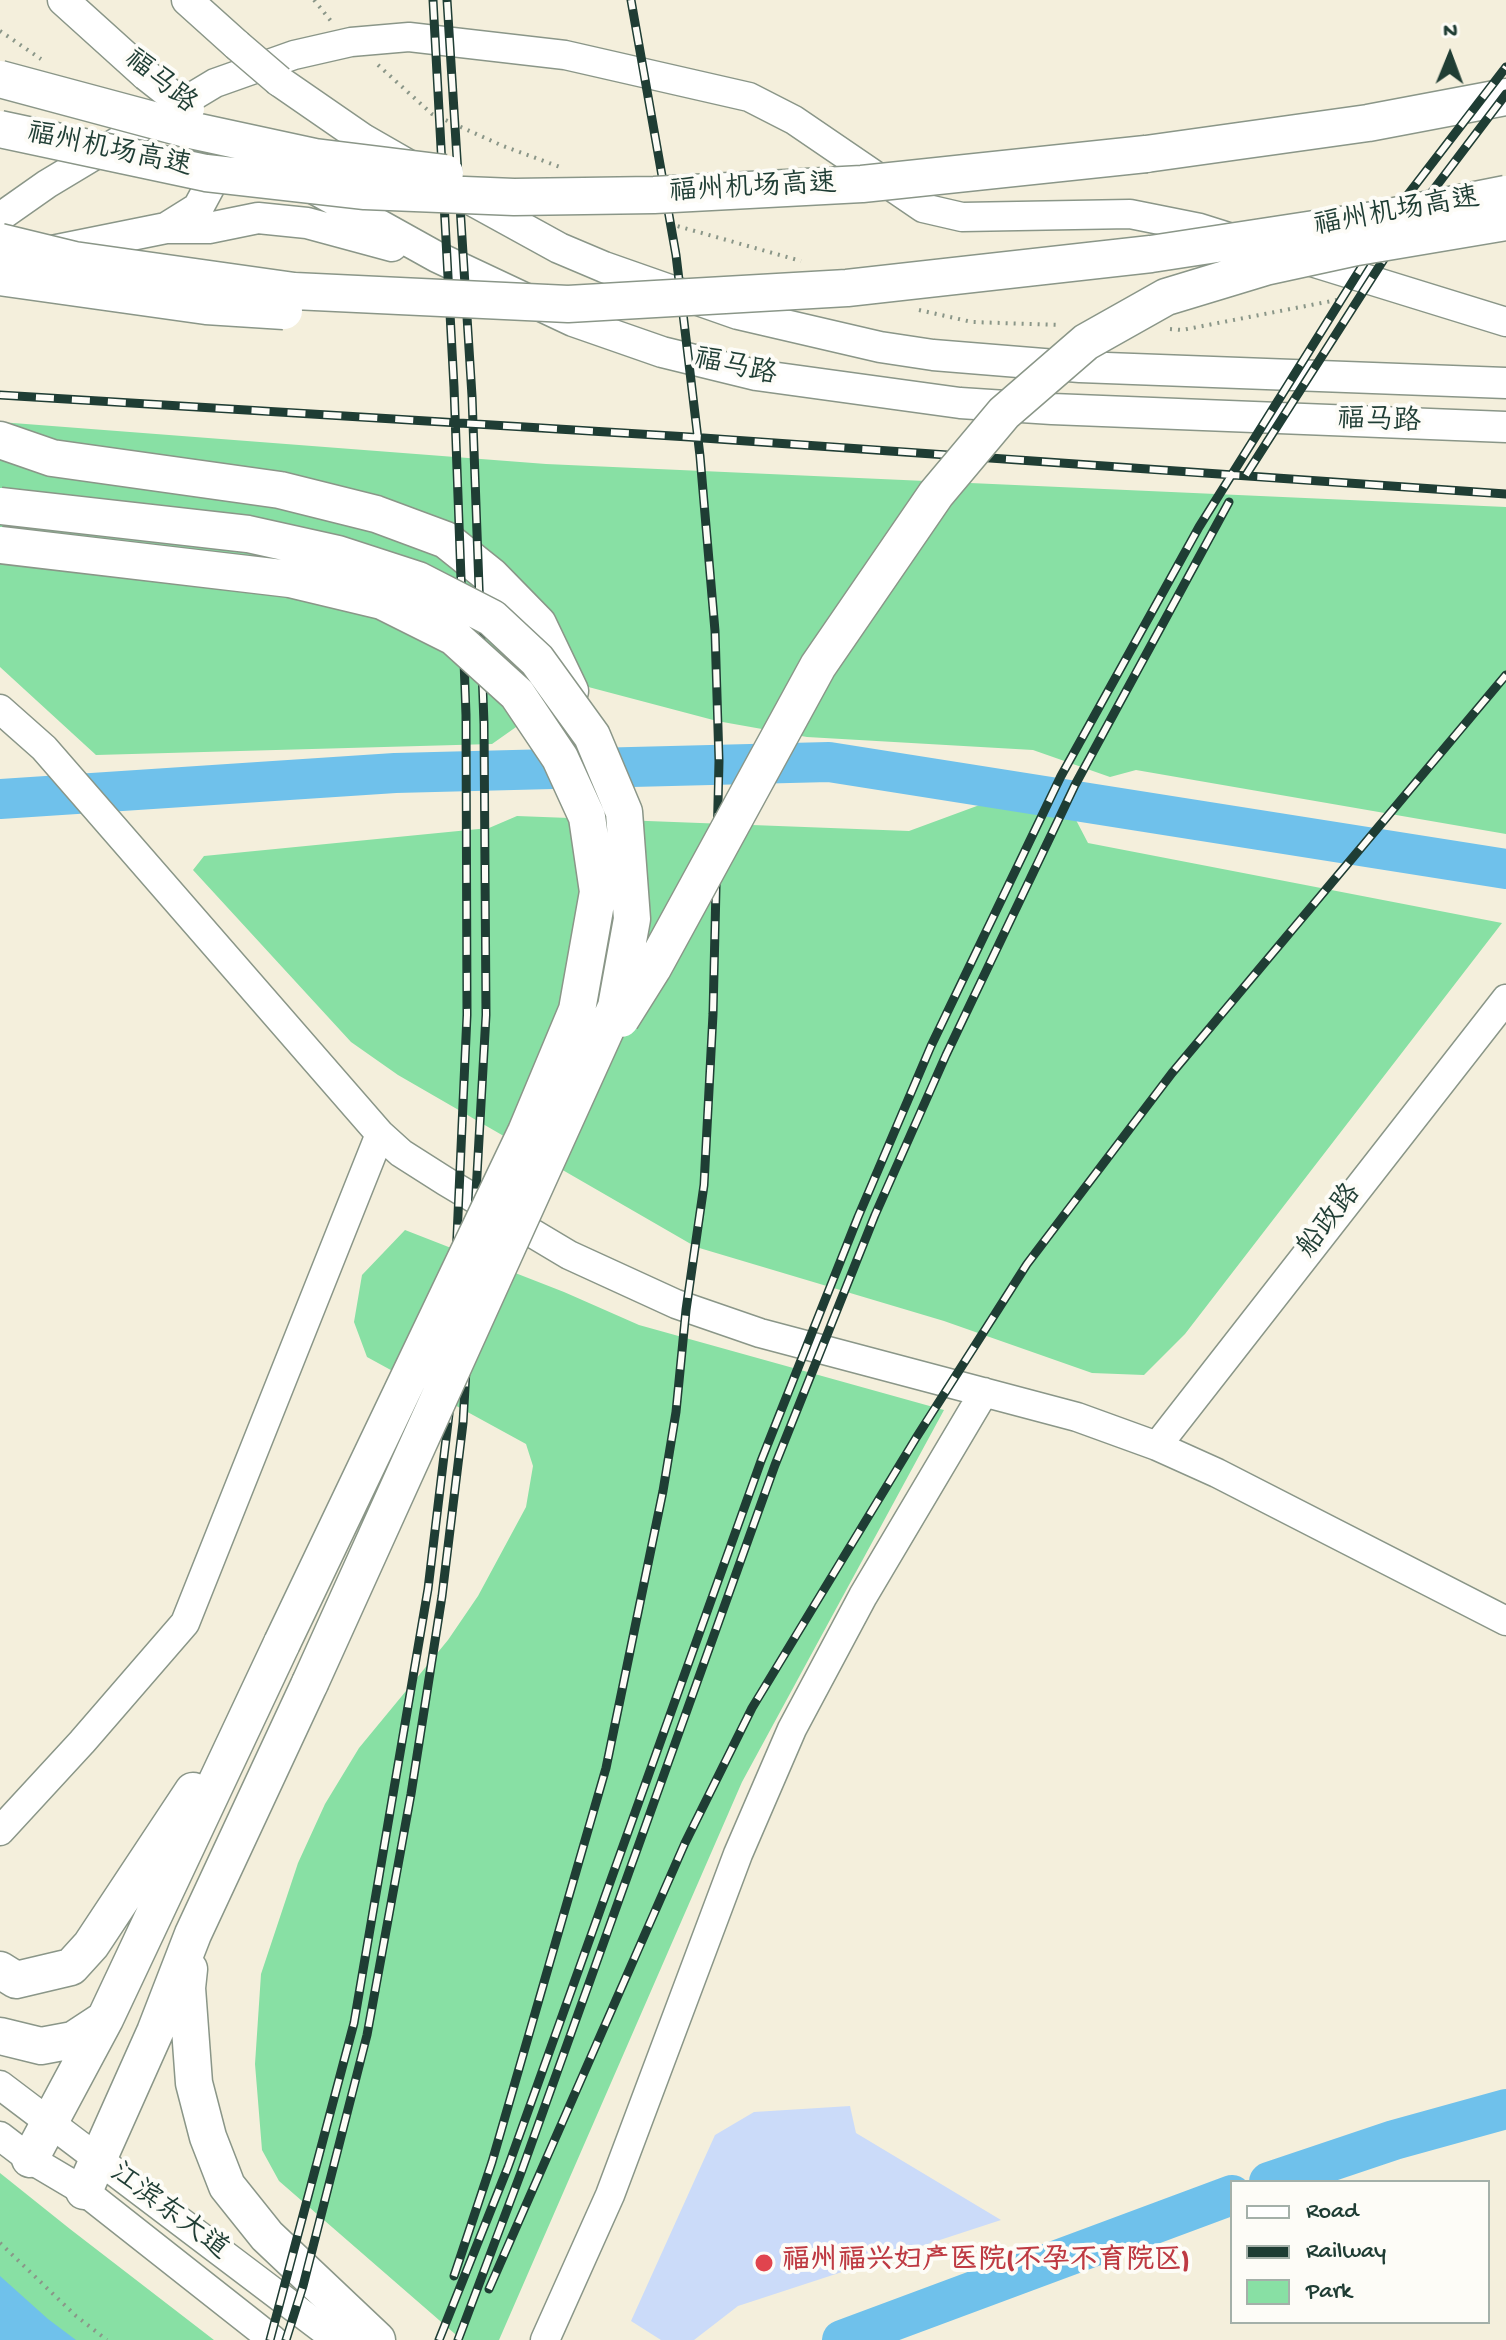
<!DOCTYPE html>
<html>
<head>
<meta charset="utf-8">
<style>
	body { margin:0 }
	#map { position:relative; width:1506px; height:2340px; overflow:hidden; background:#f4efdc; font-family:"Gochi Hand",sans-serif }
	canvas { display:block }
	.legend { position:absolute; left:1230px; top:2180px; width:260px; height:144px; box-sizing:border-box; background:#fdfcf7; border:2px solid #a4b0a9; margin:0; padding:10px 14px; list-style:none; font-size:24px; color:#1f3d34 }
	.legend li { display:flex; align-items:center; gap:16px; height:40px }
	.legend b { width:40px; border:2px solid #a4b0a9 }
	.north { position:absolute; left:1410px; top:16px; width:80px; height:80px; -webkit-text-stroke:6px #fdfcf7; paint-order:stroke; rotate:1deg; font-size:22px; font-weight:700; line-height:32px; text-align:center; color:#1f3d34 }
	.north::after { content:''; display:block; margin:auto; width:28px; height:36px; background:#1f3d34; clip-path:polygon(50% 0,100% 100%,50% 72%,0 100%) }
</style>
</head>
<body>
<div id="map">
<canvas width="1506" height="2340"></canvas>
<ul class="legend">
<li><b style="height:10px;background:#fff"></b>Road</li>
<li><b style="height:10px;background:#1f3d34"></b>Railway</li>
<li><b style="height:22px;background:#88e0a4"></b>Park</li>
</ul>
<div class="north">N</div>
</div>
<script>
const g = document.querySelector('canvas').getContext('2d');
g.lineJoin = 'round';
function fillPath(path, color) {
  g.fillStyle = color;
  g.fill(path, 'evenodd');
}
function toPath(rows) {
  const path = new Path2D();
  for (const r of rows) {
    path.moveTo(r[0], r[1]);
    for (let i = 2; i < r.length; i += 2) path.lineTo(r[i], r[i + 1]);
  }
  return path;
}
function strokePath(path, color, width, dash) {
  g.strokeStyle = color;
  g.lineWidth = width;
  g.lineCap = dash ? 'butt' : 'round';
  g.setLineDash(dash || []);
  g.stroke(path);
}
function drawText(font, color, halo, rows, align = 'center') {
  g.font = font + ' "Gochi Hand","LXGW WenKai TC",sans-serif';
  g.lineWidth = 8;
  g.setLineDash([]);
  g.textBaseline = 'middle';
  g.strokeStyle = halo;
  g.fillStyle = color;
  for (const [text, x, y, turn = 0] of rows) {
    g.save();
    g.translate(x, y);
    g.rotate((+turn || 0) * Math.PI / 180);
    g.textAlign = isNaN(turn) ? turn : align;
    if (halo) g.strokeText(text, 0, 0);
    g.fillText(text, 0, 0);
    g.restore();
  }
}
fillPath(toPath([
	[850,2106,856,2133,1001,2220,738,2306,694,2340,661,2340,631,2321,715,2135,754,2112]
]), '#cbdbf9');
fillPath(toPath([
	[0,422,546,464,1506,507,1506,834,1136,770,1110,777,1033,750,807,737,717,721,577,684,492,744,96,755,0,667],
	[985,803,1076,820,1088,843,1502,923,1185,1334,1144,1375,1092,1373,944,1321,696,1247,398,1075,351,1042,193,870,204,856,489,828,517,816,909,831],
	[405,1230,564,1292,639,1325,944,1410,742,1782,499,2340,462,2340,279,2181,262,2150,255,2064,261,1974,298,1863,325,1804,359,1748,448,1640,478,1596,526,1507,533,1466,526,1444,367,1357,354,1322,362,1275],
	[0,2173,70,2229,214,2340,0,2340]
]), '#88e0a4');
fillPath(toPath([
	[0,2276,48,2319,76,2340,0,2340]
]), '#6fc1eb');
strokePath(toPath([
	[0,799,395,773,829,762,1506,869],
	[1269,2182,1394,2140,1506,2109],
	[842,2340,1232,2195]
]), '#6fc1eb', 40);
const secondary = toPath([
	[0,217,47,184,215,83,294,55,351,42,409,37,565,55,749,97,794,120,923,208,962,217,1130,214,1200,228,1235,239],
	[1302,259,1506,322],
	[0,709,44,748,380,1134,401,1153,445,1181,569,1255,676,1304,760,1333,1077,1417,1157,1446,1217,1473,1506,1621],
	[1157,1446,1506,999],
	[0,1831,82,1742,185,1623,380,1134],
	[0,2085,337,2340],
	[0,2136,30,2159,84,2191,273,2340],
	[545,2340,610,2195,738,1854,792,1729,863,1596,984,1392]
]);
const primary = toPath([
	[63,0,146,75],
	[187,0,237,45],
	[279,81,363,139,410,166],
	[313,188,437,257,573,321,662,352,756,375,960,403,1052,409,1506,427],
	[459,193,559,248,604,267,738,314,880,347,933,355,1080,367,1506,383],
	[166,228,198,208,213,180,211,154],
	[47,252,166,228,209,228,258,218,307,223,392,246]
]);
const highway = toPath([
	[1146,154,1368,123,1506,97],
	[0,440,52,458,280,490,376,514,446,540,491,576,538,624,570,691],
	[189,1969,187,1988,194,2083,208,2137,227,2186,267,2236,377,2340],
	[0,1970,16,1980,71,1967,91,1945,193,1791],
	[0,2036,41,2046,73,2040,105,2019],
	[30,2159,105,2019,282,1643],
	[84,2191,155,2032,193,1934,310,1683]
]);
strokePath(secondary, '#8a9688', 31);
strokePath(primary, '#8a9688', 33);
strokePath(highway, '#8a9688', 39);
strokePath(toPath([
	[314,0,331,21],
	[0,31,41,59],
	[378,65,432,114,503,146,560,167],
	[670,224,801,261],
	[919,310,972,322,1061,325],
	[1170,329,1182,330,1342,299],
	[0,2243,76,2316,107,2340]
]), '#8a9688', 4, [2, 6]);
strokePath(secondary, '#fff', 28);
strokePath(primary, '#fff', 30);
strokePath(highway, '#fff', 36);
const rail = toPath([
	[0,395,689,437,1506,494],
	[1246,475,1400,234,1506,94],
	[454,2276,492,2162,606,1768,663,1491,676,1412,686,1310,704,1185,713,1014,719,761,715,631,700,456,676,255,631,0],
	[489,2289,685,1843,752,1708,916,1438,1027,1264,1172,1073,1506,675],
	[270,2340,354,2023,428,1589,449,1414,467,1015,466,715,454,387,433,0],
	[286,2340,303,2286,367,2035,411,1794,442,1596,463,1423,486,1015,484,724,472,396,447,0],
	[439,2340,508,2167,761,1461,858,1217,931,1046,1061,776,1199,527,1403,201,1506,67],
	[458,2340,522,2170,775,1465,875,1215,946,1055,1075,785,1229,502]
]);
strokePath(rail, '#1f3d34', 9);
strokePath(rail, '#fdfcf7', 6, [18]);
const primaryBridge = toPath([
	[237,45,279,81],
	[146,75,189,109]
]);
const highwayBridge = toPath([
	[0,79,190,130,315,157,445,173],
	[0,129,206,173,365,191,514,197,654,195,862,184,1146,154],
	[0,242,74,260,294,291,568,304,847,288,1151,254,1380,219,1506,194],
	[0,277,206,306,284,311],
	[0,506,248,534,338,554,418,580,492,618,537,660,592,736,624,812,632,919,616,1007,310,1683],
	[0,545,290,579,382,601,454,637,517,694,560,758,587,817,598,892,577,1010,526,1132,282,1643],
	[621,1019,653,968,818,666,936,494,1004,413,1086,342,1166,297,1265,267,1357,247,1506,222]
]);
strokePath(primaryBridge, '#8a9688', 33, []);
strokePath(highwayBridge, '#8a9688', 39, []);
strokePath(primaryBridge, '#fff', 30);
strokePath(highwayBridge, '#fff', 36);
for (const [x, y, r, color] of [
	[764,2263,10,"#e0444e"]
]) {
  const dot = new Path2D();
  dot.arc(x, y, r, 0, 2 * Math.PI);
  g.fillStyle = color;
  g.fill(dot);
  strokePath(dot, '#fdfcf7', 3);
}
drawText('28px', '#1f3d34', '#fdfcf7', [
	["福马路",159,83,39],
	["福州机场高速",109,152,12],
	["福州机场高速",753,190,-3],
	["福州机场高速",1397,214,-10],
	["福马路",735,369,12],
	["福马路",1379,423,2],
	["船政路",1331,1222,-52],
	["江滨东大道",168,2213,37]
]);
drawText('bold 28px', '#be3a42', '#fdfcf7', [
	["福州福兴妇产医院(不孕不育院区)",782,2263]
], 'left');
</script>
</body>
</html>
